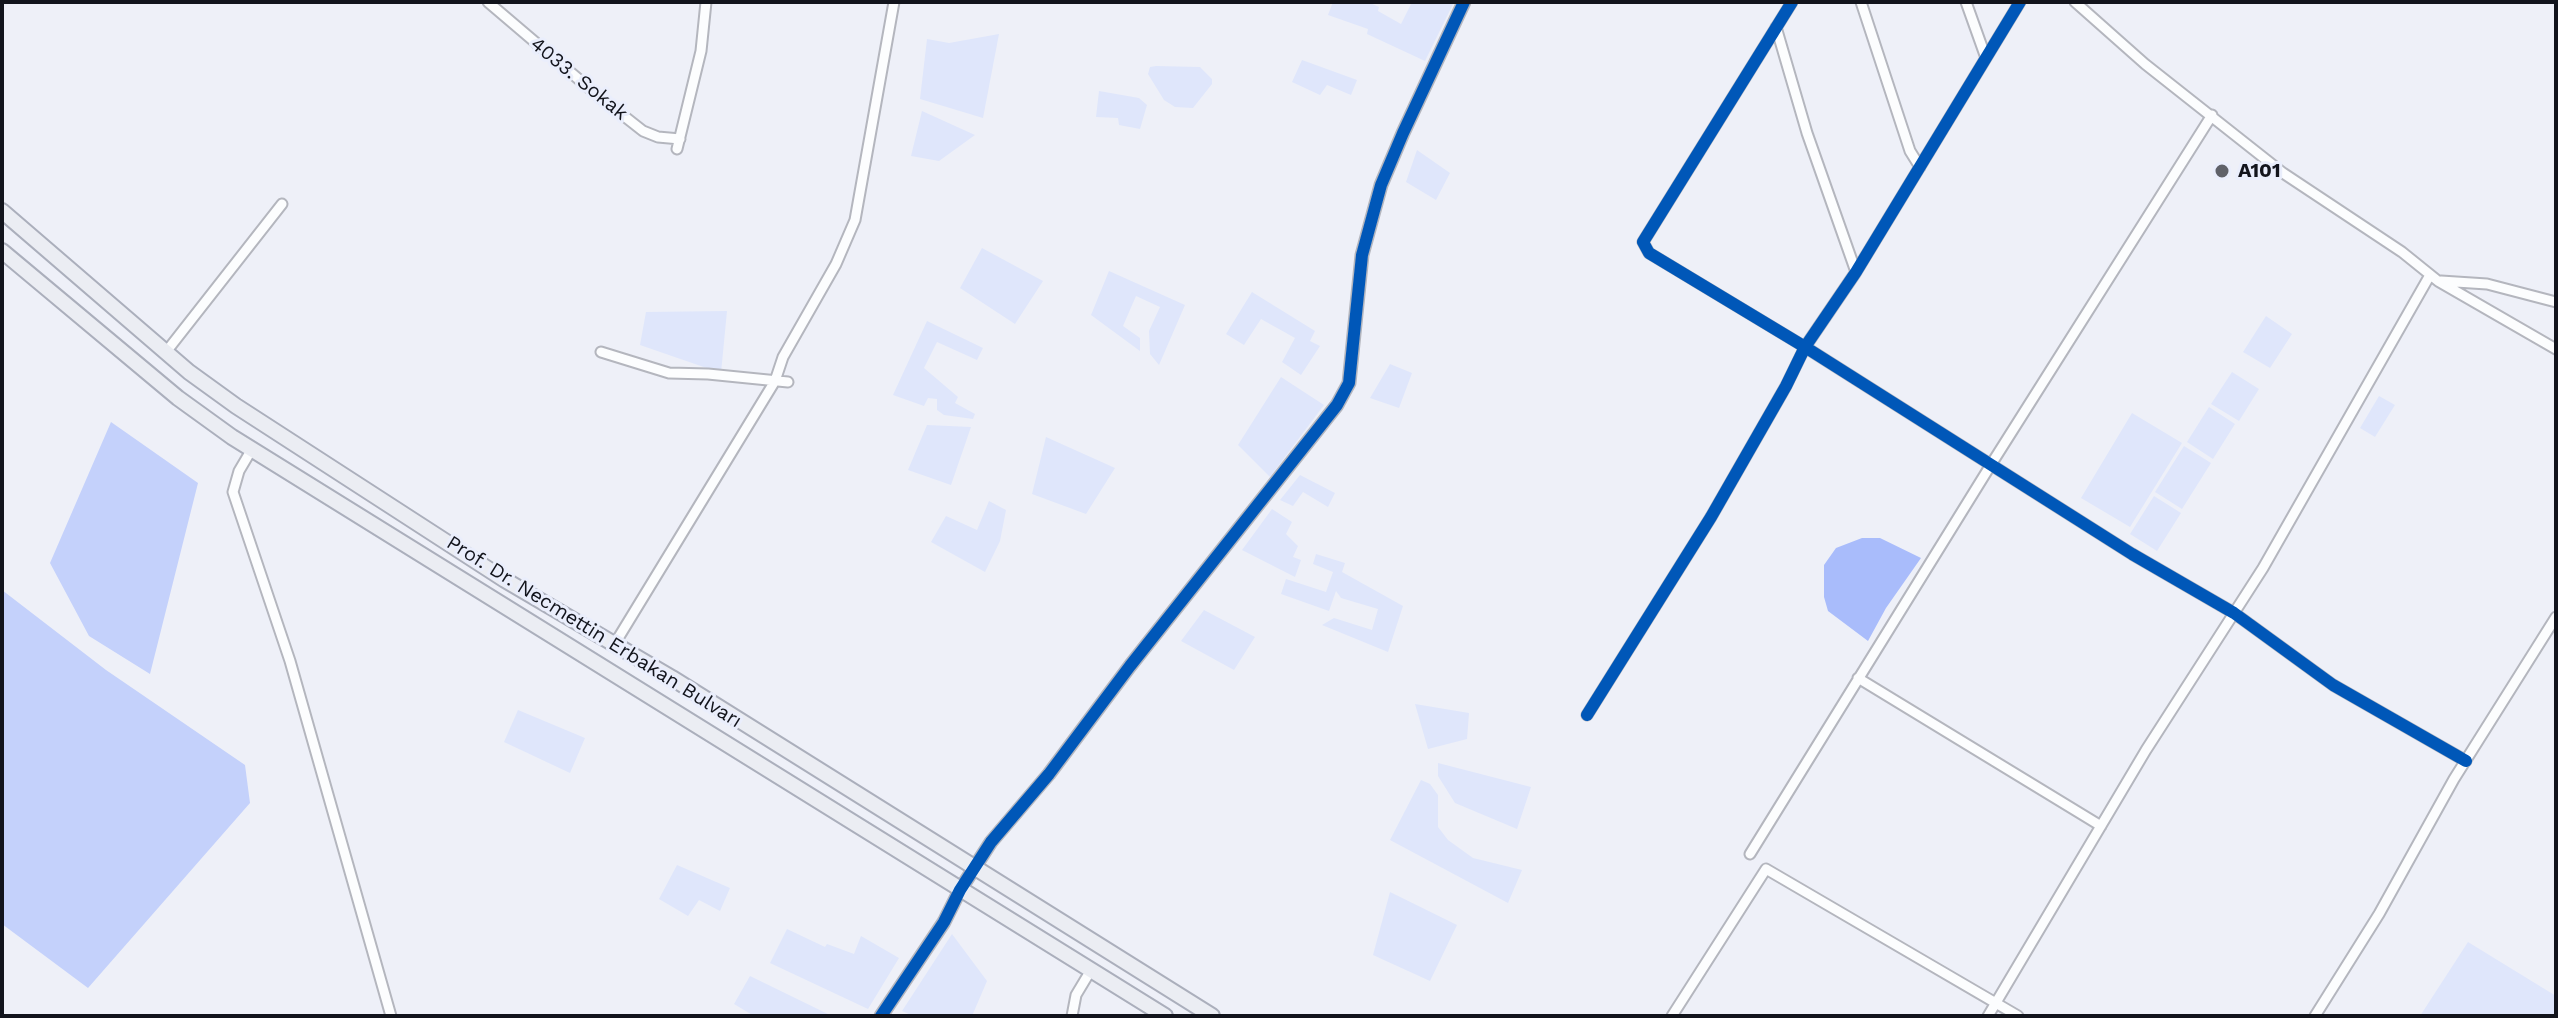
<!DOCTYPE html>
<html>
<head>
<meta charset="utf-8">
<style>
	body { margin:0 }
	#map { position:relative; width:2558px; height:1018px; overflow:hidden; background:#eef0f8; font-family:"Work Sans",sans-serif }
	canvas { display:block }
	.frame { position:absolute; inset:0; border:4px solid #12141c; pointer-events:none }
</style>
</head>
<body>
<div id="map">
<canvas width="2558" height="1018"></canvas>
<div class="frame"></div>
</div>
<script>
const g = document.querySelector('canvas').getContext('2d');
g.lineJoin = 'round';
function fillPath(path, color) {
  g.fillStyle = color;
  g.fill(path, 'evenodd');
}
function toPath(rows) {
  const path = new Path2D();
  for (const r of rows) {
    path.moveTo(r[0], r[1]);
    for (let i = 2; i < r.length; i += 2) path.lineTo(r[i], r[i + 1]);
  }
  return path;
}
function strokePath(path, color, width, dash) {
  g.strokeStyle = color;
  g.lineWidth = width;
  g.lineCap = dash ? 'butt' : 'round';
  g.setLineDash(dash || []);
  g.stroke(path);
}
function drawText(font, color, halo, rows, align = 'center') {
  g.font = font + ' "Work Sans",sans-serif';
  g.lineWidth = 6;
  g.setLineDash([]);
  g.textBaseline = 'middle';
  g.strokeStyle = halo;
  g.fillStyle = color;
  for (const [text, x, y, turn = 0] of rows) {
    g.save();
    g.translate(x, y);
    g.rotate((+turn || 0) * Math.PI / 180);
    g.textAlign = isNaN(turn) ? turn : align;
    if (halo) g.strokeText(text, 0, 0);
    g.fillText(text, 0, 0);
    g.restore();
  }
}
fillPath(toPath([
	[1333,2,1368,2,1379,7,1378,11,1401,24,1412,2,1454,2,1425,61,1367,34,1368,29,1328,15],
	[999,34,983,118,920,99,927,39,949,43],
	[1302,60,1357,80,1351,95,1327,85,1320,95,1292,82],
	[1156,66,1200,67,1212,79,1212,84,1193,108,1175,107,1164,100,1148,74,1150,67],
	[1099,91,1139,98,1147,105,1140,129,1119,125,1118,118,1096,117],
	[922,111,975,135,939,161,911,156],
	[1417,150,1450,173,1436,200,1406,182],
	[982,248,1043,281,1015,324,960,288],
	[1109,271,1185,305,1159,365,1150,354,1149,331,1160,307,1136,296,1123,326,1140,338,1140,351,1091,315],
	[1252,292,1315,331,1310,341,1320,346,1301,375,1282,362,1295,338,1261,319,1244,345,1226,334],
	[727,311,721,373,640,345,646,312],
	[2266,316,2292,334,2270,368,2243,352],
	[927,321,983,348,977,360,937,342,924,368,958,397,955,403,975,414,973,419,944,415,937,410,937,399,928,398,924,406,893,395],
	[1390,364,1412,373,1399,408,1370,398],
	[2232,372,2259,389,2239,421,2211,404],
	[1281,377,1324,405,1270,477,1238,445],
	[2379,396,2395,405,2375,437,2360,428],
	[2209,407,2235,424,2213,459,2187,442],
	[2132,413,2182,443,2130,527,2081,498],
	[927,425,971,427,951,485,908,470],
	[1046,437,1115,468,1086,514,1032,494],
	[2184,446,2211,463,2182,509,2155,492],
	[1300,475,1335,493,1328,507,1303,492,1293,506,1280,500],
	[2154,496,2181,513,2157,551,2130,534],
	[989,501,1006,510,1000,541,985,572,931,542,946,516,977,530],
	[1272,509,1292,522,1286,534,1298,546,1293,557,1301,560,1295,577,1242,550],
	[1316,554,1345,563,1342,572,1403,606,1388,652,1322,625,1334,618,1372,630,1378,609,1341,598,1336,591,1329,611,1281,594,1286,579,1326,592,1333,572,1313,564],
	[1204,610,1255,637,1234,670,1181,641],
	[1415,704,1469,713,1467,739,1428,749],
	[518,710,585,738,570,773,504,742],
	[1438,763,1531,787,1517,829,1455,803,1438,776],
	[1421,780,1430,784,1438,795,1438,827,1448,840,1473,858,1522,870,1508,903,1390,840],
	[677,865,730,888,720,911,699,900,688,916,659,899],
	[1390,892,1457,925,1430,981,1373,955],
	[787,929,825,947,827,944,854,954,861,936,899,958,868,1009,770,963],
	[952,934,987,981,972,1016,913,1016,902,1011],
	[2468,942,2556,996,2556,1016,2420,1016],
	[750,976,832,1016,754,1016,734,1004]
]), '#dfe6fb');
fillPath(toPath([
	[111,422,198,483,150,674,89,636,50,563],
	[2,590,106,670,245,765,250,803,88,988,2,924]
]), '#c4d1fb');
fillPath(toPath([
	[1862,538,1880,538,1921,558,1886,608,1868,641,1828,611,1824,597,1824,565,1836,548]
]), '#a9bcfb');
const minor = toPath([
	[488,2,596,94,643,131,658,137,680,139],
	[1792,2,1643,242,1649,253,1805,347,1856,272,2020,2],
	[1861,2,1910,151,1920,167],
	[1966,2,1986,58],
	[2075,2,2145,64,2283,173,2402,252,2438,281,2556,349],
	[1776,27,1807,133,1856,272],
	[677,149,701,51,706,2],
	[2441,281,2487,284,2556,302],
	[166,352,282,204],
	[601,352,669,373,708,374,788,382],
	[252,449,239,471,233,492,290,661,391,1016],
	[614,645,775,381,783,357,836,264,855,220,894,2],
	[1858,678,2101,826],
	[1587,715,1711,517,1786,386,1805,347,2132,554,2234,613,2333,685,2466,761],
	[1750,854,1992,463,2212,115],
	[1072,1016,1076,995,1091,970],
	[1672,1016,1766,869,2018,1016],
	[1988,1016,2146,750,2263,568,2430,275],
	[2315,1016,2379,914,2454,779,2556,617]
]);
const tertiary = toPath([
	[881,1016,944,922,960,890,991,842,1049,774,1130,666,1337,405,1349,383,1362,255,1381,185,1403,133,1464,2]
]);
const primary = toPath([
	[2,211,189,372,236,406,505,580,672,678,1212,1016],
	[2,251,178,398,232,437,1165,1016]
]);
strokePath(minor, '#b4b6be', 13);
strokePath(tertiary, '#b4b6be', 15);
strokePath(primary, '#abafbc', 18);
strokePath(minor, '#fcfdfe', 9);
strokePath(tertiary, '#fcfdfe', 11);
strokePath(primary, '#ebedf3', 14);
strokePath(toPath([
	[1792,2,1643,242,1649,253,1805,347,1856,272,2020,2],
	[1587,715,1711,517,1786,386,1805,347,2132,554,2234,613,2333,685,2466,761],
	[881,1016,944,922,960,890,991,842,1049,774,1130,666,1337,405,1349,383,1362,255,1381,185,1403,133,1464,2]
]), '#0057b8', 12);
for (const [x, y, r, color] of [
	[2222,171,8,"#5f6169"]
]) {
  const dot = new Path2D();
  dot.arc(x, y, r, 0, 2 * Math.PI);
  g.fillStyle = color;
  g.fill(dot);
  strokePath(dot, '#eaeefc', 3);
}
drawText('20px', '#12141c', '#eaeefc', [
	["4033. Sokak",579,79,39],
	["Prof. Dr. Necmettin Erbakan Bulvarı",594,632,32]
]);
drawText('bold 20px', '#12141c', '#eaeefc', [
	["A101",2238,171]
], 'left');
</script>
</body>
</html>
